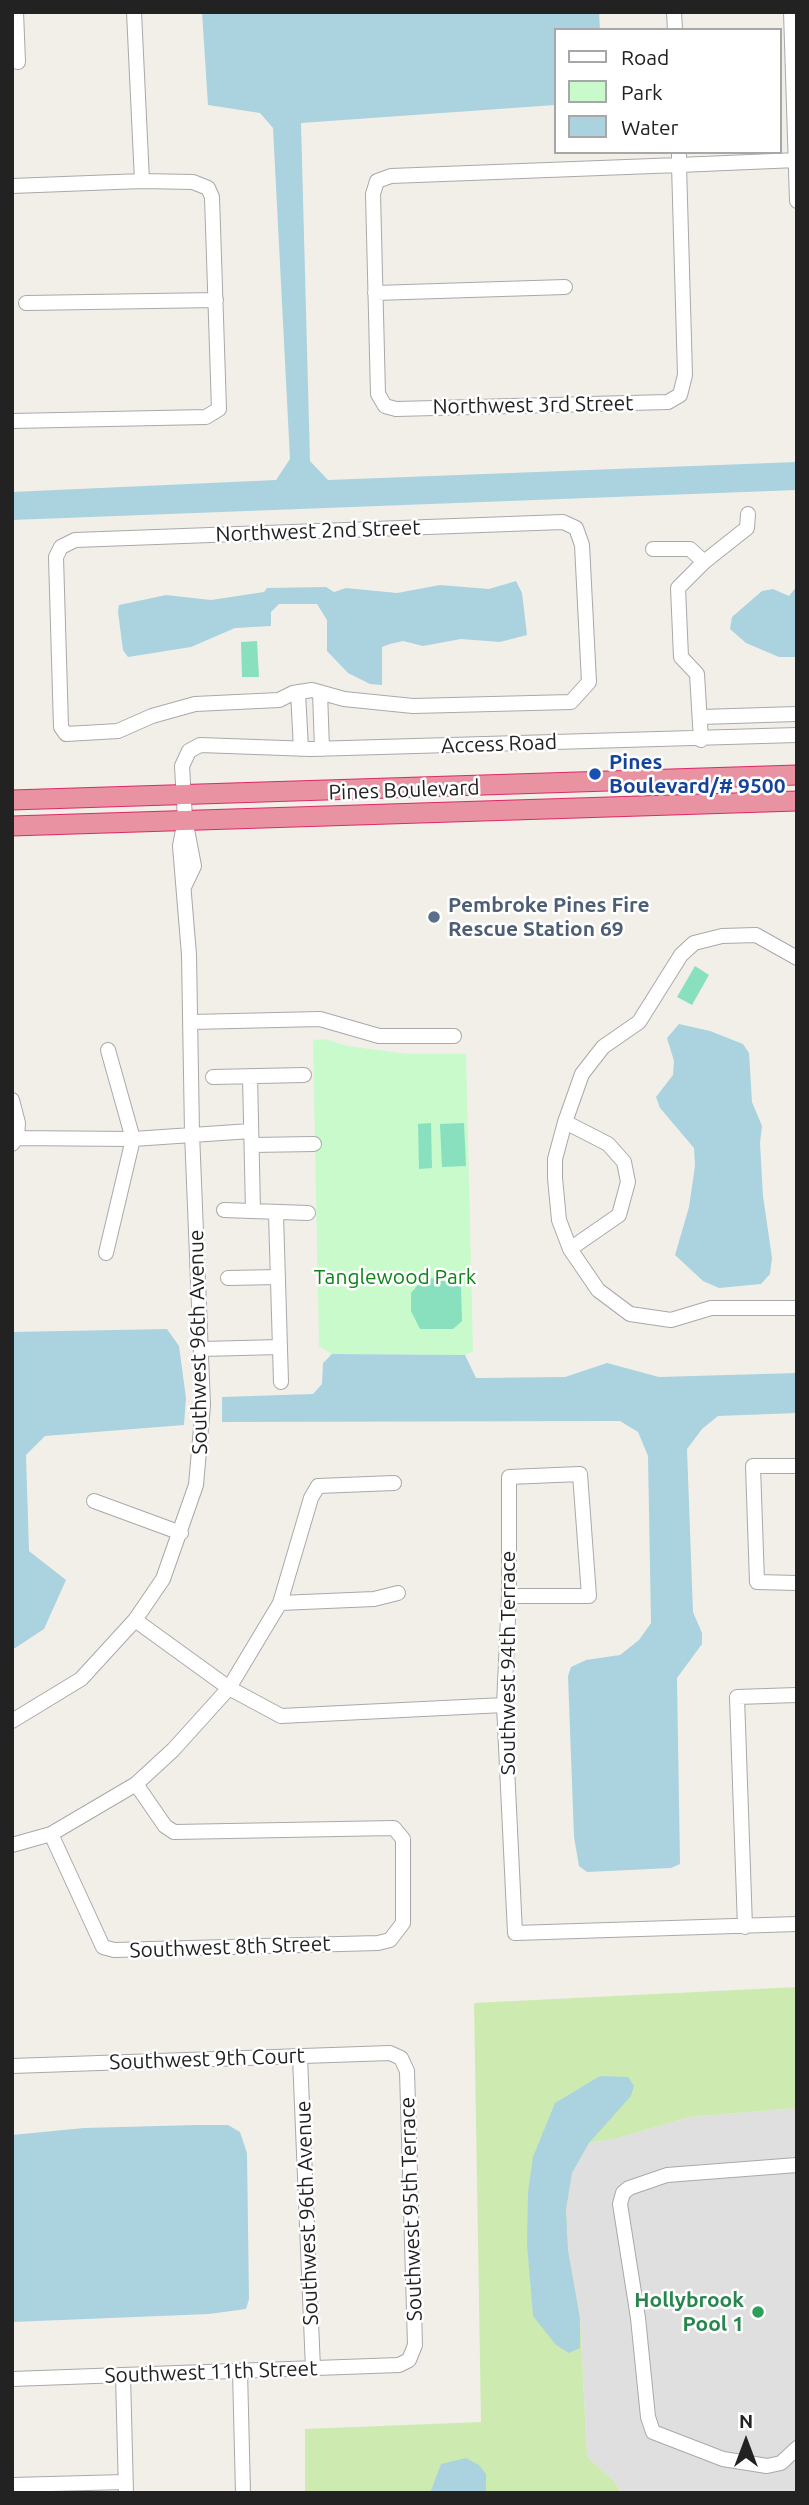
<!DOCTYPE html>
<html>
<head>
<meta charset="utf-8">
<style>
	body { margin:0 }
	#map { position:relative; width:809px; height:2505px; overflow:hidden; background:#f2efe9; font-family:Ubuntu,sans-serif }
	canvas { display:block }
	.frame { position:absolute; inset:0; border:14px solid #222; pointer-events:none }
	.legend { position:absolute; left:554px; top:28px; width:228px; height:126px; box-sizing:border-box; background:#fff; border:2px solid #a7a7a7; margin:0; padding:9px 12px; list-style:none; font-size:21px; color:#222 }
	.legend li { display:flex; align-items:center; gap:14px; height:35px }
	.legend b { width:35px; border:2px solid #a7a7a7 }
	.north { position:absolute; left:711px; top:2407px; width:70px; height:70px; -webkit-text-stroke:5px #fff; paint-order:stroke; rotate:0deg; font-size:19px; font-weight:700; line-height:28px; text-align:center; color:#222 }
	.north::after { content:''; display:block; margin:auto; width:24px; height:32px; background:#222; clip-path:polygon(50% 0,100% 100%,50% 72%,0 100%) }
</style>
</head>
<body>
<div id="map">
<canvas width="809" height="2505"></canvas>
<div class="frame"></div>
<ul class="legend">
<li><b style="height:9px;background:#fff"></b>Road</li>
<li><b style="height:19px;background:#c8facc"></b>Park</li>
<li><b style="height:19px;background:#aad3df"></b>Water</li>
</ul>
<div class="north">N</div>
</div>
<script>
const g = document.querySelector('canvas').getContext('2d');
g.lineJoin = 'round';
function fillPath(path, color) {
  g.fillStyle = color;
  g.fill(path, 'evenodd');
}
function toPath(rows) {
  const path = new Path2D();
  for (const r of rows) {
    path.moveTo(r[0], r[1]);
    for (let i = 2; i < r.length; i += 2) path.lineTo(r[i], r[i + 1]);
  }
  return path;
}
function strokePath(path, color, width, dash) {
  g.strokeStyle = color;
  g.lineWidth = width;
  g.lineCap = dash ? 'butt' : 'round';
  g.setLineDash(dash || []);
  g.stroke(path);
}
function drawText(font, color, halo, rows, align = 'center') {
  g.font = font + ' Ubuntu,sans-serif';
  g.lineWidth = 5;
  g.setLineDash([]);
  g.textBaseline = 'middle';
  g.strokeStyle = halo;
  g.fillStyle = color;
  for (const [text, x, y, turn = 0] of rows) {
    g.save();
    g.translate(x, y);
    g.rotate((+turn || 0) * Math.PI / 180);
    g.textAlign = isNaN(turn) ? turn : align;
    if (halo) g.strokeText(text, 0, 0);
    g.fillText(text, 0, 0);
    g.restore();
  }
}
fillPath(toPath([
	[797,2108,797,2493,621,2493,614,2481,587,2457,580,2318,568,2250,566,2209,572,2173,589,2143,618,2138,690,2117]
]), '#e0dfdf');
fillPath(toPath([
	[797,1987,797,2108,690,2117,618,2138,589,2143,572,2173,566,2209,568,2250,580,2318,587,2457,614,2481,621,2493,305,2493,305,2429,481,2422,474,2003]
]), '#cdebb0');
fillPath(toPath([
	[325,1039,347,1046,408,1054,466,1054,473,1351,465,1355,332,1354,319,1346,313,1040]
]), '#c8facc');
fillPath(toPath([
	[257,641,259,677,242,677,241,642],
	[695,966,709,975,692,1005,677,997],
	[431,1123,432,1168,419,1169,418,1124],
	[464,1123,466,1166,442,1167,440,1124],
	[435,1278,461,1286,462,1321,453,1329,420,1329,411,1311,411,1293,423,1279]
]), '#88e0be');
fillPath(toPath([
	[202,12,599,12,600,30,555,30,555,105,301,123,310,461,328,480,797,462,797,490,12,520,12,492,276,480,290,459,273,128,260,113,208,105],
	[516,581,522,593,527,635,500,642,461,639,423,646,403,641,390,644,382,647,382,685,370,684,348,673,327,651,327,620,317,604,279,604,271,612,271,626,235,628,191,647,128,657,123,650,118,612,119,605,166,595,211,600,264,592,267,588,326,587,334,592,346,588,397,593,440,585,489,589],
	[797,586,797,657,779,657,746,643,730,629,732,617,762,591,773,589,789,596],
	[679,1024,710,1031,743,1044,749,1053,752,1102,762,1126,760,1143,763,1196,772,1258,770,1274,761,1284,719,1288,703,1281,675,1255,689,1207,695,1166,694,1148,660,1108,656,1097,673,1075,674,1061,667,1038],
	[167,1329,179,1346,186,1398,184,1425,45,1436,26,1455,29,1551,66,1580,44,1629,12,1650,12,1332],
	[332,1354,465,1355,476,1378,565,1377,607,1363,659,1377,797,1373,797,1413,718,1416,702,1429,687,1449,693,1612,702,1633,702,1644,677,1678,680,1864,671,1868,587,1872,579,1866,574,1837,568,1676,571,1667,586,1660,620,1655,639,1640,651,1623,648,1456,638,1432,620,1421,222,1422,222,1397,313,1394,322,1384,323,1363],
	[600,2076,628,2077,634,2086,631,2096,589,2143,572,2173,566,2210,568,2250,580,2318,580,2348,569,2353,556,2345,533,2316,527,2244,528,2192,533,2157,555,2103],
	[197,2125,228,2125,240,2132,247,2153,249,2299,246,2309,209,2314,12,2322,12,2135,84,2128],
	[466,2458,479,2465,486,2474,486,2493,430,2493,441,2464]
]), '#aad3df');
const minor = toPath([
	[16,12,18,62],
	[134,12,142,181],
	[674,12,675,30],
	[791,12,797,201],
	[679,152,679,165,685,375,680,395,668,402,396,409,385,406,378,394,373,194,377,181,391,176,679,165,797,160],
	[12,186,142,181,193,182,208,188,212,197,219,409,206,417,12,421],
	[375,293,565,287],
	[26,303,216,300],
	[563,522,576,528,582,545,589,682,571,702,413,706,344,699,312,690,293,693,279,700,195,704,152,716,118,731,66,734,61,727,56,557,61,547,75,540,563,522],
	[653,549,690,549,704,562],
	[298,692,301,749],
	[320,692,322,749],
	[701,717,797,714],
	[701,740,697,674,681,657,678,588,704,562,747,528,748,514],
	[184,887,194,866,185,819,182,766,189,751,200,745,311,749,797,735],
	[797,958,756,935,722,936,694,943,681,955,639,1022,603,1047,582,1074,565,1122,555,1159,555,1178,559,1220,570,1249,598,1290,630,1314,671,1320,711,1308,797,1308],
	[191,1022,320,1019,379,1036,454,1036],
	[250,1076,253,1210],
	[213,1077,304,1075],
	[12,1100,18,1123,17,1138,12,1144],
	[565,1122,608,1144,624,1162,628,1182,619,1215,570,1249],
	[12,1138,133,1139,251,1131],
	[252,1145,314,1144],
	[224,1210,308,1213],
	[276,1214,281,1382],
	[106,1253,133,1139,108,1050],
	[228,1278,278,1277],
	[202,1349,280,1347],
	[797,1466,753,1466,757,1582,797,1583],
	[94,1501,181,1533],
	[509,1596,589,1596,580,1474,509,1477,509,1596,504,1705,515,1933,797,1924],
	[280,1603,374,1599,398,1593],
	[135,1620,229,1688,281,1716,504,1705],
	[12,1721,81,1679,135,1620,163,1579,196,1485,203,1405,192,1133,189,955,180,846,185,819],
	[51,1834,103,1947,114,1950,378,1943,390,1940,403,1923,403,1839,394,1828,174,1832,165,1826,136,1784],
	[12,1845,51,1834,136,1784,173,1750,229,1688,280,1603,311,1498,318,1486,394,1483],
	[745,1927,737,1697,797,1695],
	[300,2057,313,2369],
	[12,2066,390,2053,401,2058,407,2071,415,2345,409,2360,399,2365,12,2379],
	[797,2165,667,2175,629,2188,623,2193,620,2204,638,2318,648,2417,653,2432,723,2459,767,2466,781,2463,797,2448],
	[240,2371,243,2493],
	[123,2375,126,2493],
	[12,2485,125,2482]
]);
const highway = toPath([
	[12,800,797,775],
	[12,826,797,801]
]);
strokePath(minor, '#a9a9a9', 16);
strokePath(highway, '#dc2a67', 21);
strokePath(minor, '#fff', 14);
strokePath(highway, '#e892a2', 19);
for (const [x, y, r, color] of [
	[595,774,7,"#1a4fb4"],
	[434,917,7,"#5c6f8a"],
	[758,2312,7,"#2e9e5b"]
]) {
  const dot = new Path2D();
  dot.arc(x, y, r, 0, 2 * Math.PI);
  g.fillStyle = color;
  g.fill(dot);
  strokePath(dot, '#fff', 2.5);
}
drawText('21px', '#222', '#fff', [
	["Northwest 3rd Street",533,405,-1],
	["Northwest 2nd Street",318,531,-2],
	["Access Road",499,744,-2],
	["Pines Boulevard",404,790,-2],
	["Southwest 96th Avenue",198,1342,-91],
	["Southwest 94th Terrace",508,1663,-90],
	["Southwest 8th Street",230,1947,-2],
	["Southwest 9th Court",207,2059,-2],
	["Southwest 95th Terrace",411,2209,-92],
	["Southwest 96th Avenue",307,2213,-92],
	["Southwest 11th Street",211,2372,-2]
]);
drawText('bold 21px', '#164399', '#fff', [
	["Pines",609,762],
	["Boulevard/# 9500",609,786]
], 'left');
drawText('bold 21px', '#4e5e75', '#fff', [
	["Pembroke Pines Fire",448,905],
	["Rescue Station 69",448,929]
], 'left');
drawText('21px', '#0c8416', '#fff', [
	["Tanglewood Park",395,1277]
]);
drawText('bold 21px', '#27864d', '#fff', [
	["Hollybrook",744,2300],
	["Pool 1",744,2324]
], 'right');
</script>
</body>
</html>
